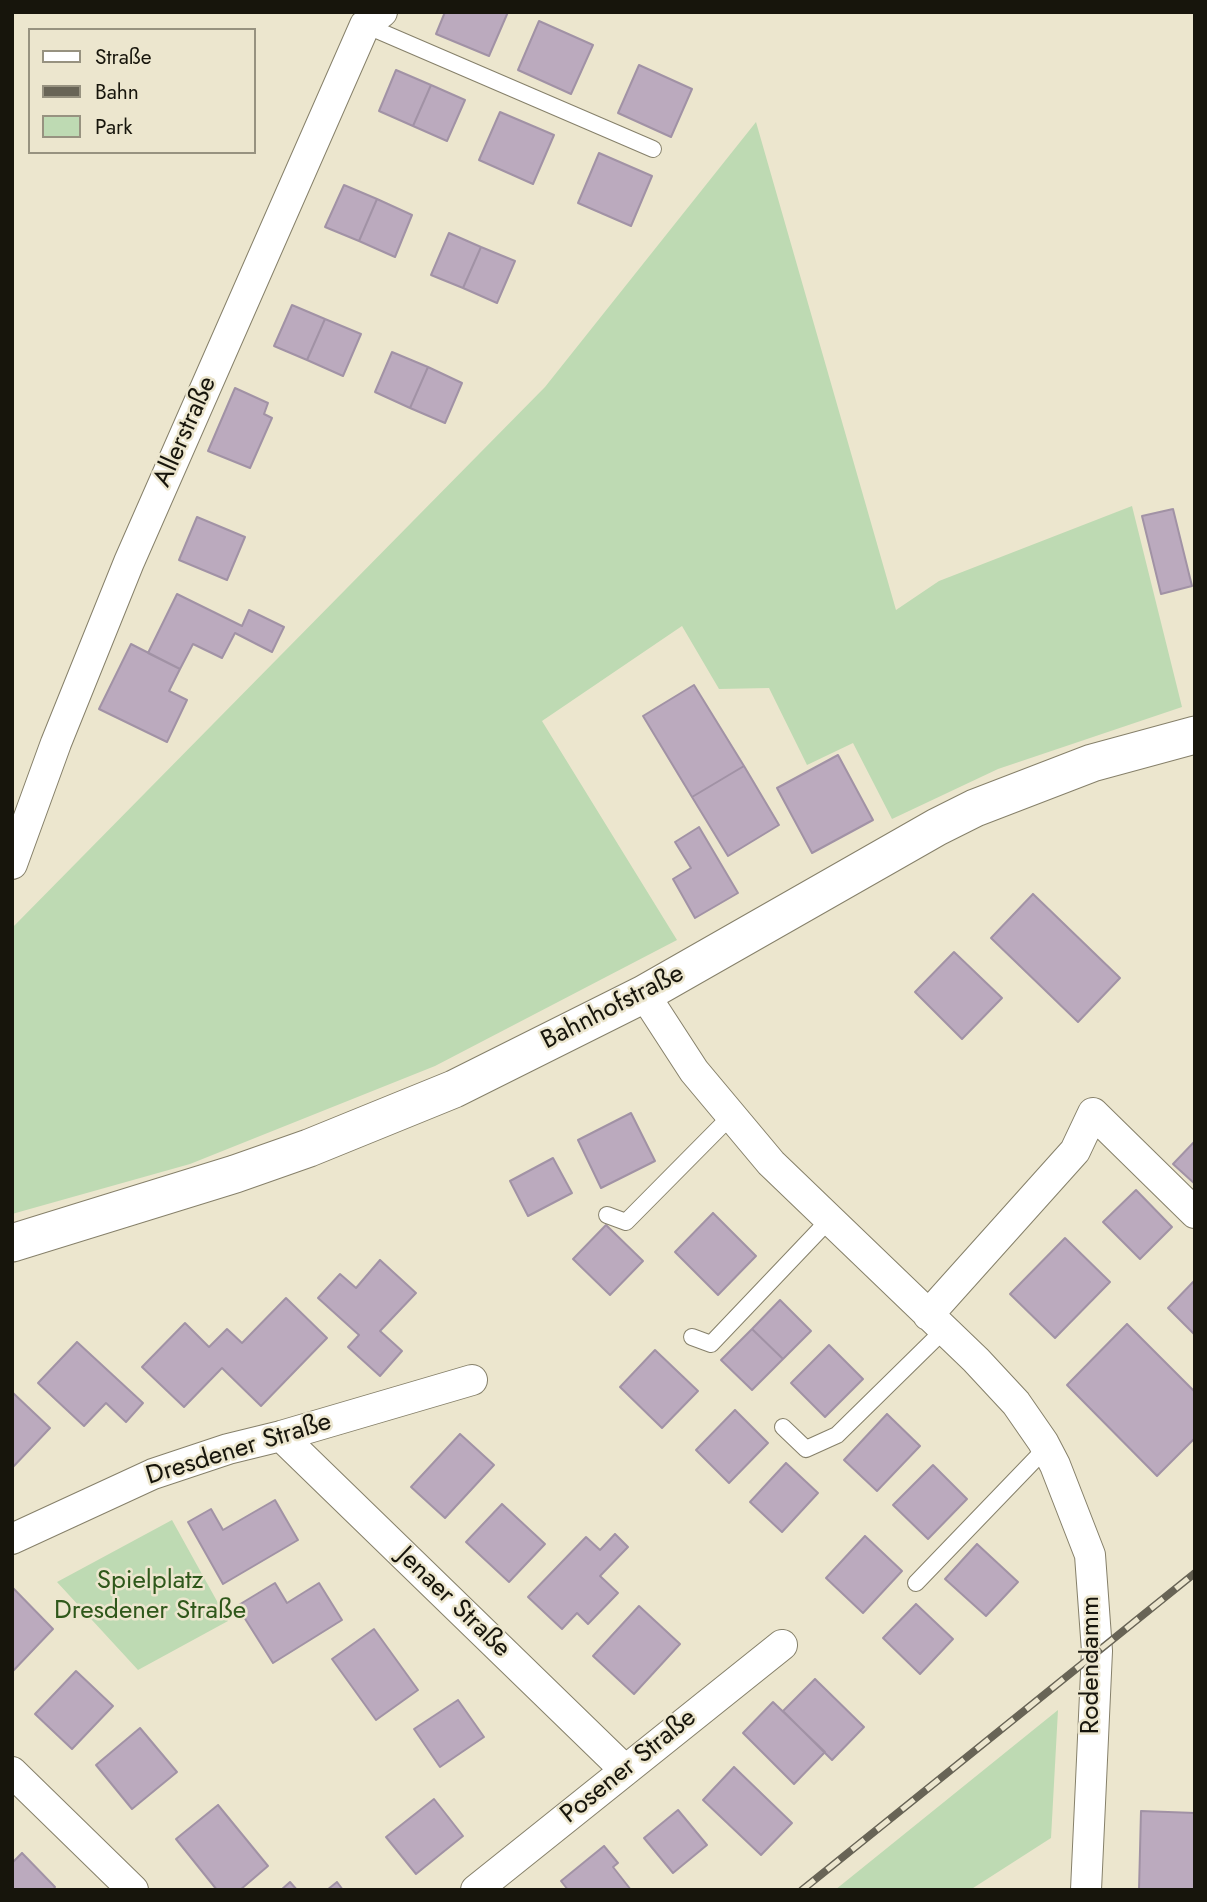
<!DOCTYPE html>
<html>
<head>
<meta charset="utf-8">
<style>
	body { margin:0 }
	#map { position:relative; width:1207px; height:1902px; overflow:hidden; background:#ece6ce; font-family:Jost,sans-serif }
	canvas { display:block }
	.frame { position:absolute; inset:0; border:14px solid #17150c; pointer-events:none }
	.legend { position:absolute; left:28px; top:28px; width:228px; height:126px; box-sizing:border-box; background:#ece6ce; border:2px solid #979280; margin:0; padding:9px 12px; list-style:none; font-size:21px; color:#17150c }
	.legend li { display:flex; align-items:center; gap:14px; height:35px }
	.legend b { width:35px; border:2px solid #979280 }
</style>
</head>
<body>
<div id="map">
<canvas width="1207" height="1902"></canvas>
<div class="frame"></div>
<ul class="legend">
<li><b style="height:9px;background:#fff"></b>Straße</li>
<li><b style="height:9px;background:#686456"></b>Bahn</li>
<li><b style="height:19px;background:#bedab3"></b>Park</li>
</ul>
</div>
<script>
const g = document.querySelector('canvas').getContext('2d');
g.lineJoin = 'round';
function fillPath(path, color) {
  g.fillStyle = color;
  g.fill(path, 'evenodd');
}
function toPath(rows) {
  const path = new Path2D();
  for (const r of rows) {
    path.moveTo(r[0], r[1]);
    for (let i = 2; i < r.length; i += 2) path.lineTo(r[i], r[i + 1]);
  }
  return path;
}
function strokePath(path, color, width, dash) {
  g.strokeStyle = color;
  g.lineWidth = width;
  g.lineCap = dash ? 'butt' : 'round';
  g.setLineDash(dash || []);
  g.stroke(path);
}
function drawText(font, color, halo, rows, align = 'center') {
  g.font = font + ' Jost,sans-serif';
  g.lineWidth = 5;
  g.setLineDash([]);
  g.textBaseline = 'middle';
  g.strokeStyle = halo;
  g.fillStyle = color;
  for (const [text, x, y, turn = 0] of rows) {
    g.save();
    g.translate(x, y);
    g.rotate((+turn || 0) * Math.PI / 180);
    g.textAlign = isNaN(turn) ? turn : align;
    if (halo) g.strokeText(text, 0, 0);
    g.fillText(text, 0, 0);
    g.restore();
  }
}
fillPath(toPath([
	[756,122,896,610,939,581,1132,506,1182,707,998,769,892,819,853,743,807,765,769,688,719,689,682,626,542,721,677,940,435,1066,190,1164,12,1214,12,928,545,387],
	[172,1520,228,1621,138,1670,57,1582],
	[1058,1710,1051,1838,970,1890,835,1890]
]), '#bedab3');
const building = toPath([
	[445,12,508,12,489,56,436,34,445,12],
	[539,21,593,45,571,94,518,70,539,21],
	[639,65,692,89,671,137,618,113,639,65],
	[396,70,431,85,413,126,379,111,396,70],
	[431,85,465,100,447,141,413,126,431,85],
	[500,112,554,135,533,184,479,160,500,112],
	[599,153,652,176,631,226,578,203,599,153],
	[344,185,377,199,359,241,325,227,344,185],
	[377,199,412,215,395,257,359,241,377,199],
	[449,233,481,247,463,288,431,275,449,233],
	[481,247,515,261,497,303,463,288,481,247],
	[292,305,325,319,307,360,274,346,292,305],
	[325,319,361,334,343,376,307,360,325,319],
	[392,352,428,367,410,408,375,392,392,352],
	[428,367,462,383,445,423,410,408,428,367],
	[235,388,268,403,264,414,272,418,250,468,208,451,235,388],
	[1173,509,1192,586,1161,594,1142,516,1173,509],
	[197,517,245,537,227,580,179,560,197,517],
	[177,594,242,626,249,610,284,627,272,652,235,633,222,658,193,644,180,669,148,653,177,594],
	[131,644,180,669,169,691,187,700,167,742,99,709,131,644],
	[694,685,744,766,692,797,643,716,694,685],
	[838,755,873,820,812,853,777,788,838,755],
	[744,766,779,825,728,856,692,797,744,766],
	[699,827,738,893,695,918,673,879,691,868,675,842,699,827],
	[1033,894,1120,978,1078,1022,991,938,1033,894],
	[954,952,1002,998,962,1039,915,992,954,952],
	[631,1113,655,1161,601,1188,578,1140,631,1113],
	[1195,1141,1195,1184,1173,1164,1195,1141],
	[553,1158,572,1193,528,1216,510,1181,553,1158],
	[1136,1190,1172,1227,1140,1259,1103,1222,1136,1190],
	[713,1213,756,1256,718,1295,675,1252,713,1213],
	[606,1225,643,1261,610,1295,573,1259,606,1225],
	[1065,1238,1110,1282,1055,1338,1010,1294,1065,1238],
	[380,1260,416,1293,380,1331,402,1351,380,1376,348,1347,359,1335,318,1298,340,1274,356,1288,380,1260],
	[1195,1280,1195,1335,1168,1308,1195,1280],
	[286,1298,327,1338,261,1406,222,1368,184,1407,142,1367,185,1323,209,1347,227,1329,242,1343,286,1298],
	[780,1300,811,1331,783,1359,752,1329,780,1300],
	[1127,1324,1195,1392,1195,1438,1157,1476,1067,1385,1127,1324],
	[752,1329,783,1359,752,1390,721,1360,752,1329],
	[77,1342,143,1403,126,1422,106,1403,84,1426,38,1383,77,1342],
	[829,1345,863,1379,825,1417,791,1383,829,1345],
	[655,1350,698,1391,662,1428,620,1387,655,1350],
	[12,1392,50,1428,12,1468,12,1392],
	[735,1410,768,1443,729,1483,696,1450,735,1410],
	[887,1414,920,1446,877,1491,844,1460,887,1414],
	[460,1434,494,1465,445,1518,411,1487,460,1434],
	[786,1463,818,1493,782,1532,750,1502,786,1463],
	[933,1465,967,1499,928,1539,893,1505,933,1465],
	[275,1500,298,1540,223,1584,188,1522,211,1509,223,1530,275,1500],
	[502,1504,545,1544,509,1582,466,1542,502,1504],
	[615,1534,628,1547,600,1576,618,1593,588,1624,577,1613,562,1629,528,1597,586,1537,600,1550,615,1534],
	[865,1536,902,1571,863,1613,826,1578,865,1536],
	[977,1544,1018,1582,986,1616,945,1579,977,1544],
	[275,1583,287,1603,319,1583,342,1620,273,1663,237,1606,275,1583],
	[12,1587,53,1629,12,1672,12,1587],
	[916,1604,953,1639,920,1674,883,1638,916,1604],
	[639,1606,680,1644,634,1694,593,1656,639,1606],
	[374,1629,418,1690,376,1720,332,1659,374,1629],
	[76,1671,113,1706,72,1749,35,1714,76,1671],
	[815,1679,864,1727,832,1760,783,1711,815,1679],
	[458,1700,484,1737,440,1767,414,1729,458,1700],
	[773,1702,825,1752,794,1784,743,1733,773,1702],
	[140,1728,177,1772,132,1809,96,1765,140,1728],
	[734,1767,792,1823,761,1855,703,1800,734,1767],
	[434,1799,463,1836,416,1874,386,1837,434,1799],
	[218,1805,268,1866,240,1890,217,1890,176,1839,218,1805],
	[678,1810,707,1845,673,1873,644,1838,678,1810],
	[1141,1811,1195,1813,1195,1890,1139,1890,1141,1811],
	[604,1846,618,1863,613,1867,631,1890,568,1890,561,1881,604,1846],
	[22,1853,55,1887,53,1890,12,1890,12,1863,22,1853],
	[290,1882,297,1890,281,1890,290,1882],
	[337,1882,343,1890,327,1890,337,1882]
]);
fillPath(building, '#bbaabe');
strokePath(building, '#a192a5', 2);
const service = toPath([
	[365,25,653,149],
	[607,1215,626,1222,731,1116],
	[692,1337,711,1344,829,1220],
	[783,1427,806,1449,837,1435,944,1330],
	[916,1583,1046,1448]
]);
const minor = toPath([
	[12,864,56,743,129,562,365,25,382,12],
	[644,994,694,1071,771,1163,976,1360,1016,1403,1043,1442,1055,1465,1090,1555,1097,1651,1086,1890],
	[928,1315,1075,1151,1093,1113,1195,1213],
	[281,1436,625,1770],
	[12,1539,153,1474,228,1449,281,1436,472,1380],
	[12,1772,133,1890],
	[476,1890,782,1645]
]);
const tertiary = toPath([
	[12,1243,235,1174,309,1148,454,1089,644,994,937,827,975,808,1092,763,1195,735]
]);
strokePath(service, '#86806a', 18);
strokePath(minor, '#86806a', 32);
strokePath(tertiary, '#86806a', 39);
strokePath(service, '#fff', 16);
strokePath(minor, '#fff', 30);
strokePath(tertiary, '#fff', 37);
const rail = toPath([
	[802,1890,1195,1573]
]);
strokePath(rail, '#686456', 8);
strokePath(rail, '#ece6ce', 5, [16]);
drawText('26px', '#17150c', '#ece6ce', [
	["Allerstraße",186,432,-66],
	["Bahnhofstraße",613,1008,-27],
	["Dresdener Straße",239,1450,-17],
	["Jenaer Straße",453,1603,44],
	["Rodendamm",1092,1665,-90],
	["Posener Straße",629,1767,-39]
]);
drawText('26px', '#2f581b', '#ece6ce', [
	["Spielplatz",150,1582],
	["Dresdener Straße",150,1612]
]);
</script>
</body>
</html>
